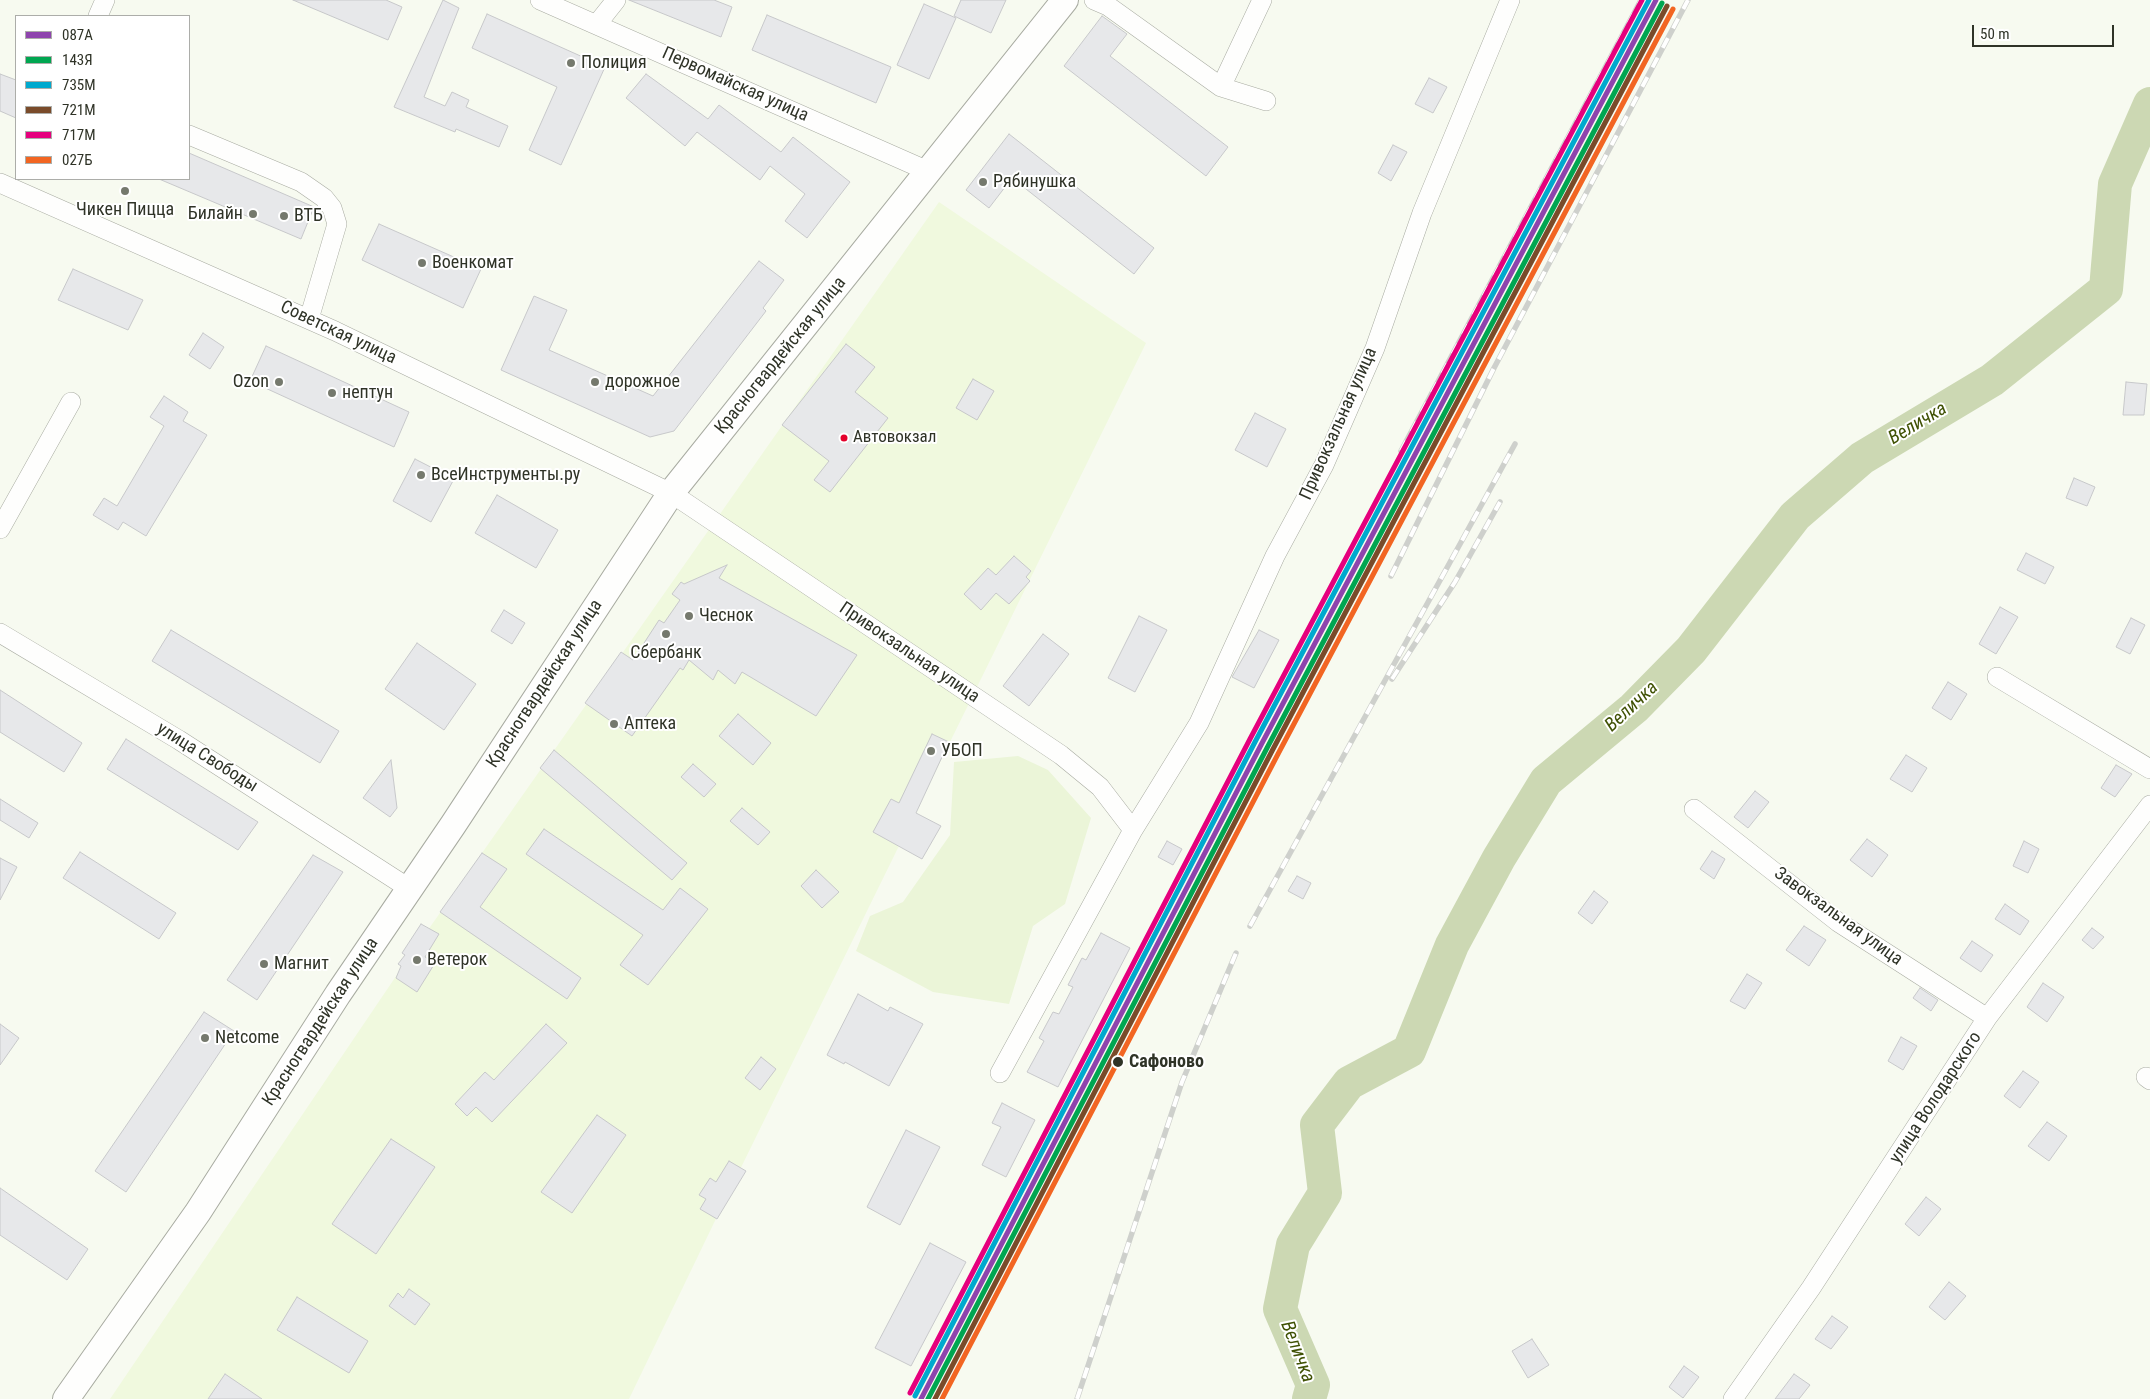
<!DOCTYPE html>
<html>
<head>
<meta charset="utf-8">
<style>
	body { margin:0 }
	#map { position:relative; width:2150px; height:1399px; overflow:hidden; background:#f7faf0; font-family:"Roboto Condensed",sans-serif }
	canvas { display:block }
	.legend { position:absolute; left:15px; top:15px; width:175px; height:165px; box-sizing:border-box; background:#fff; border:1px solid #acada9; margin:0; padding:6px 9px; list-style:none; font-size:15px; color:#2f3327 }
	.legend li { display:flex; align-items:center; gap:10px; height:25px }
	.legend b { width:25px; border:1px solid #acada9 }
	.scale { position:absolute; left:1972px; top:25px; width:142px; height:22px; box-sizing:border-box; border:2px solid #2f3327; border-top:0; padding-left:6px; font-size:15px; line-height:18px; white-space:nowrap; color:#2f3327; -webkit-text-stroke:4px #fff; paint-order:stroke }
</style>
</head>
<body>
<div id="map">
<canvas width="2150" height="1399"></canvas>
<ul class="legend">
<li><b style="height:6px;background:#8e44ad"></b>087А</li>
<li><b style="height:6px;background:#00a651"></b>143Я</li>
<li><b style="height:6px;background:#00a9ce"></b>735М</li>
<li><b style="height:6px;background:#7a4b2a"></b>721М</li>
<li><b style="height:6px;background:#e5007d"></b>717М</li>
<li><b style="height:6px;background:#f26522"></b>027Б</li>
</ul>
<div class="scale">50 m</div>
</div>
<script>
const g = document.querySelector('canvas').getContext('2d');
g.lineJoin = 'round';
function fillPath(path, color) {
  g.fillStyle = color;
  g.fill(path, 'evenodd');
}
function toPath(rows) {
  const path = new Path2D();
  for (const r of rows) {
    path.moveTo(r[0], r[1]);
    for (let i = 2; i < r.length; i += 2) path.lineTo(r[i], r[i + 1]);
  }
  return path;
}
function strokePath(path, color, width, dash) {
  g.strokeStyle = color;
  g.lineWidth = width;
  g.lineCap = dash ? 'butt' : 'round';
  g.setLineDash(dash || []);
  g.stroke(path);
}
function drawText(font, color, halo, rows, align = 'center') {
  g.font = font + ' "Roboto Condensed",sans-serif';
  g.lineWidth = 4;
  g.setLineDash([]);
  g.textBaseline = 'middle';
  g.strokeStyle = halo;
  g.fillStyle = color;
  for (const [text, x, y, turn = 0] of rows) {
    g.save();
    g.translate(x, y);
    g.rotate((+turn || 0) * Math.PI / 180);
    g.textAlign = isNaN(turn) ? turn : align;
    if (halo) g.strokeText(text, 0, 0);
    g.fillText(text, 0, 0);
    g.restore();
  }
}
fillPath(toPath([
	[939,202,1146,343,726,1198,629,1399,110,1399,409,957]
]), '#f0f9de');
fillPath(toPath([
	[1018,756,1048,770,1091,818,1065,904,1033,926,1009,1004,933,992,856,951,870,916,903,902,950,835,954,762]
]), '#ebf5d8');
strokePath(toPath([
	[1309,1399,1313,1385,1280,1309,1293,1245,1325,1193,1317,1125,1349,1083,1409,1051,1452,945,1499,858,1546,781,1634,708,1691,650,1795,516,1862,458,1992,380,2106,289,2115,184,2150,104]
]), '#ccd8b3', 34);
const building = toPath([
	[293,0,386,0,402,7,388,40,293,0],
	[443,0,459,8,424,97,445,106,452,92,469,100,466,107,508,126,499,147,456,129,455,132,394,107,443,0],
	[629,0,714,0,732,7,721,37,629,0],
	[961,0,1006,0,991,33,954,16,961,0],
	[924,4,956,18,929,79,897,65,924,4],
	[487,14,605,67,561,165,529,150,557,87,472,48,487,14],
	[767,15,891,67,876,103,752,50,767,15],
	[1102,16,1127,34,1110,56,1228,147,1206,176,1064,66,1102,16],
	[0,74,16,80,16,118,0,111,0,74],
	[646,74,708,119,719,105,781,152,793,137,850,182,807,238,785,221,805,194,770,166,760,180,697,132,685,146,626,98,646,74],
	[1429,78,1447,87,1433,113,1415,104,1429,78],
	[1009,134,1154,248,1134,274,1012,178,989,208,966,190,1009,134],
	[1393,145,1407,152,1391,181,1378,173,1393,145],
	[189,153,314,207,301,239,159,179,189,179,189,153],
	[379,224,481,269,463,308,362,260,379,224],
	[759,261,784,280,763,308,766,311,674,431,650,437,501,370,534,296,567,310,549,350,653,396,759,261],
	[73,269,143,300,128,330,58,300,73,269],
	[203,333,224,347,210,369,189,355,203,333],
	[846,344,875,367,855,392,888,418,830,492,814,480,829,461,782,425,846,344],
	[266,346,409,412,394,447,250,381,266,346],
	[973,379,994,391,977,420,956,408,973,379],
	[2126,382,2147,384,2144,415,2123,415,2126,382],
	[164,396,188,412,183,421,207,435,146,536,123,522,118,530,93,515,104,498,117,506,164,426,150,417,164,396],
	[1255,413,1286,429,1267,467,1235,450,1255,413],
	[415,459,454,479,431,522,393,501,415,459],
	[2074,478,2095,487,2087,506,2066,498,2074,478],
	[497,495,558,530,536,568,475,533,497,495],
	[2026,553,2054,567,2045,584,2017,570,2026,553],
	[1014,556,1031,571,1026,577,1030,581,1009,604,996,593,981,610,964,594,988,568,996,575,1014,556],
	[727,565,719,578,857,655,816,716,742,672,735,684,718,670,713,680,689,660,683,670,680,668,632,736,585,703,621,652,633,660,659,620,664,623,680,600,672,594,681,582,684,584,727,565],
	[2000,607,2018,617,1996,654,1979,644,2000,607],
	[504,610,525,623,512,644,491,631,504,610],
	[1139,616,1167,630,1135,692,1108,678,1139,616],
	[2131,618,2145,625,2130,654,2116,647,2131,618],
	[171,630,339,731,320,763,152,661,171,630],
	[1259,630,1279,640,1254,688,1232,677,1259,630],
	[1043,634,1069,654,1029,706,1003,686,1043,634],
	[417,643,476,684,444,730,385,689,417,643],
	[1948,682,1967,694,1951,720,1932,708,1948,682],
	[0,690,82,743,64,772,0,732,0,690],
	[738,714,771,743,753,765,719,736,738,714],
	[932,734,949,742,916,813,941,826,922,859,873,832,891,799,899,803,932,734],
	[126,739,258,822,238,850,107,769,126,739],
	[554,750,687,863,672,880,540,768,554,750],
	[1906,755,1927,768,1912,792,1890,779,1906,755],
	[391,760,397,808,390,817,363,798,391,760],
	[693,764,716,784,704,797,681,777,693,764],
	[2116,765,2132,774,2115,797,2101,788,2116,765],
	[1755,791,1769,802,1748,828,1734,817,1755,791],
	[0,799,38,823,29,838,0,820,0,799],
	[742,808,770,832,758,845,730,821,742,808],
	[544,829,663,910,680,888,708,909,648,985,620,965,643,935,526,854,544,829],
	[1867,839,1888,855,1872,877,1850,860,1867,839],
	[1167,841,1182,849,1173,865,1158,857,1167,841],
	[2024,841,2039,849,2028,873,2013,866,2024,841],
	[1712,851,1725,859,1714,879,1700,869,1712,851],
	[80,852,176,913,159,939,63,878,80,852],
	[482,853,507,869,480,907,581,978,567,999,440,912,482,853],
	[313,855,343,872,257,1000,227,980,313,855],
	[0,858,17,867,0,900,0,858],
	[816,870,839,892,822,908,801,886,816,870],
	[1297,876,1311,883,1303,899,1288,891,1297,876],
	[1594,891,1608,902,1592,924,1578,913,1594,891],
	[2005,904,2029,921,2020,935,1995,919,2005,904],
	[421,924,439,934,425,957,435,963,417,992,396,978,401,966,398,964,405,955,402,953,421,924],
	[1804,926,1826,940,1809,966,1786,950,1804,926],
	[2092,928,2104,937,2093,949,2082,940,2092,928],
	[1101,933,1130,948,1058,1087,1027,1072,1044,1041,1039,1038,1053,1012,1059,1014,1073,987,1068,985,1082,958,1086,960,1101,933],
	[1972,941,1993,955,1981,972,1960,958,1972,941],
	[1747,974,1762,983,1745,1009,1730,1001,1747,974],
	[2043,983,2064,997,2047,1022,2027,1007,2043,983],
	[1920,988,1938,1000,1931,1011,1913,998,1920,988],
	[858,994,888,1011,890,1007,923,1024,889,1086,845,1062,844,1064,827,1055,858,994],
	[204,1012,234,1031,126,1192,95,1171,204,1012],
	[0,1024,19,1038,0,1065,0,1024],
	[546,1024,567,1043,492,1122,476,1107,467,1116,455,1104,485,1072,494,1080,546,1024],
	[1901,1037,1917,1046,1903,1070,1888,1061,1901,1037],
	[761,1057,776,1069,760,1090,745,1078,761,1057],
	[2023,1071,2039,1082,2020,1108,2004,1096,2023,1071],
	[1002,1103,1035,1120,1006,1177,982,1165,1001,1127,992,1123,1002,1103],
	[597,1115,626,1135,572,1213,541,1192,597,1115],
	[2047,1122,2067,1136,2049,1161,2028,1146,2047,1122],
	[906,1130,940,1147,900,1225,867,1207,906,1130],
	[391,1139,435,1167,376,1254,332,1224,391,1139],
	[729,1161,746,1171,717,1219,700,1209,706,1199,699,1195,710,1178,716,1182,729,1161],
	[0,1188,88,1249,67,1280,0,1235,0,1188],
	[1926,1197,1941,1209,1919,1236,1905,1224,1926,1197],
	[930,1243,966,1262,911,1366,875,1348,930,1243],
	[1949,1282,1966,1296,1945,1320,1929,1307,1949,1282],
	[409,1289,430,1304,415,1325,389,1306,398,1293,403,1298,409,1289],
	[297,1297,368,1341,349,1373,277,1330,297,1297],
	[1832,1316,1848,1327,1831,1349,1815,1339,1832,1316],
	[1532,1339,1549,1365,1528,1378,1512,1351,1532,1339],
	[1684,1366,1699,1377,1683,1398,1669,1387,1684,1366],
	[225,1374,262,1399,208,1399,225,1374],
	[1794,1374,1810,1385,1799,1399,1775,1399,1794,1374]
]);
fillPath(building, '#e7e8ea');
strokePath(building, '#c7c8ca', 1);
const street = toPath([
	[540,0,930,172],
	[1094,0,1108,6,1221,87,1266,101],
	[98,16,105,0],
	[597,24,616,0],
	[1221,87,1262,0],
	[189,135,301,182,324,198,332,208,337,224,309,319],
	[0,183,335,331,671,493,1061,755,1100,787,1133,830,1000,1073],
	[0,529,71,402],
	[0,633,179,740,410,889],
	[1997,677,2150,769],
	[1694,809,1838,922,1987,1018],
	[1133,830,1199,723,1275,556,1324,465,1375,348,1422,213,1510,0],
	[2146,1077,2150,1080],
	[1733,1399,1811,1288,1987,1018,2150,805]
]);
const secondary = toPath([
	[66,1399,198,1212,338,994,453,825,671,493,1065,0]
]);
strokePath(street, '#a8aba1', 20);
strokePath(secondary, '#a8aba1', 28);
strokePath(street, '#fefefd', 19);
strokePath(secondary, '#fefefd', 26);
const rail = toPath([
	[1401,451,1641,0],
	[1391,576,1494,368,1688,0],
	[1392,679,1455,582,1500,502],
	[1250,926,1515,444],
	[1077,1399,1182,1082,1236,953]
]);
strokePath(rail, '#ced0cc', 5.5);
strokePath(rail, '#fff', 4, [11]);
strokePath(toPath([
	[921,1399,1261,745,1656,0]
]), '#8e44ad', 5);
strokePath(toPath([
	[928,1399,1267,748,1662,3]
]), '#00a651', 5);
strokePath(toPath([
	[915,1396,1255,742,1649,0]
]), '#00a9ce', 5);
strokePath(toPath([
	[935,1399,1272,751,1667,6]
]), '#7a4b2a', 5);
strokePath(toPath([
	[910,1393,1250,739,1642,0]
]), '#e5007d', 5);
strokePath(toPath([
	[942,1399,1278,754,1673,9]
]), '#f26522', 5);
for (const [x, y, r, color] of [
	[571,63,5,"#75796d"],
	[983,182,5,"#75796d"],
	[125,191,5,"#75796d"],
	[253,214,5,"#75796d"],
	[284,216,5,"#75796d"],
	[422,263,5,"#75796d"],
	[279,382,5,"#75796d"],
	[595,382,5,"#75796d"],
	[332,393,5,"#75796d"],
	[844,438,4.5,"#e4002b"],
	[421,475,5,"#75796d"],
	[689,616,5,"#75796d"],
	[666,634,5,"#75796d"],
	[614,724,5,"#75796d"],
	[931,751,5,"#75796d"],
	[417,960,5,"#75796d"],
	[264,964,5,"#75796d"],
	[205,1038,5,"#75796d"],
	[1118,1062,6,"#2f3327"]
]) {
  const dot = new Path2D();
  dot.arc(x, y, r, 0, 2 * Math.PI);
  g.fillStyle = color;
  g.fill(dot);
  strokePath(dot, '#fff', 2);
}
drawText('17px', '#2f3327', '#fff', [
	["Автовокзал",853,438]
], 'left');
drawText('18px', '#2f3327', '#fff', [
	["Полиция",581,63],
	["Рябинушка",993,182],
	["Чикен Пицца",125,210,"center"],
	["Билайн",243,214,"right"],
	["ВТБ",294,216],
	["Военкомат",432,263],
	["Ozon",269,382,"right"],
	["дорожное",605,382],
	["нептун",342,393],
	["ВсеИнструменты.ру",431,475],
	["Чеснок",699,616],
	["Сбербанк",666,653,"center"],
	["Аптека",624,724],
	["УБОП",941,751],
	["Ветерок",427,960],
	["Магнит",274,964],
	["Netcome",215,1038]
], 'left');
drawText('18px', '#2f3327', '#fff', [
	["Первомайская улица",735,85,24],
	["Советская улица",338,333,25],
	["Красногвардейская улица",781,356,-51],
	["Привокзальная улица",1339,424,-66],
	["Привокзальная улица",909,653,34],
	["Красногвардейская улица",545,684,-57],
	["улица Свободы",207,758,32],
	["Завокзальная улица",1838,917,36],
	["Красногвардейская улица",321,1022,-57],
	["улица Володарского",1936,1098,-57]
]);
drawText('bold 18px', '#2f3327', '#fff', [
	["Сафоново",1129,1062]
], 'left');
drawText('italic 19px', '#405205', '#fff', [
	["Величка",1918,424,-31],
	["Величка",1632,707,-43],
	["Величка",1297,1352,69]
]);
</script>
</body>
</html>
